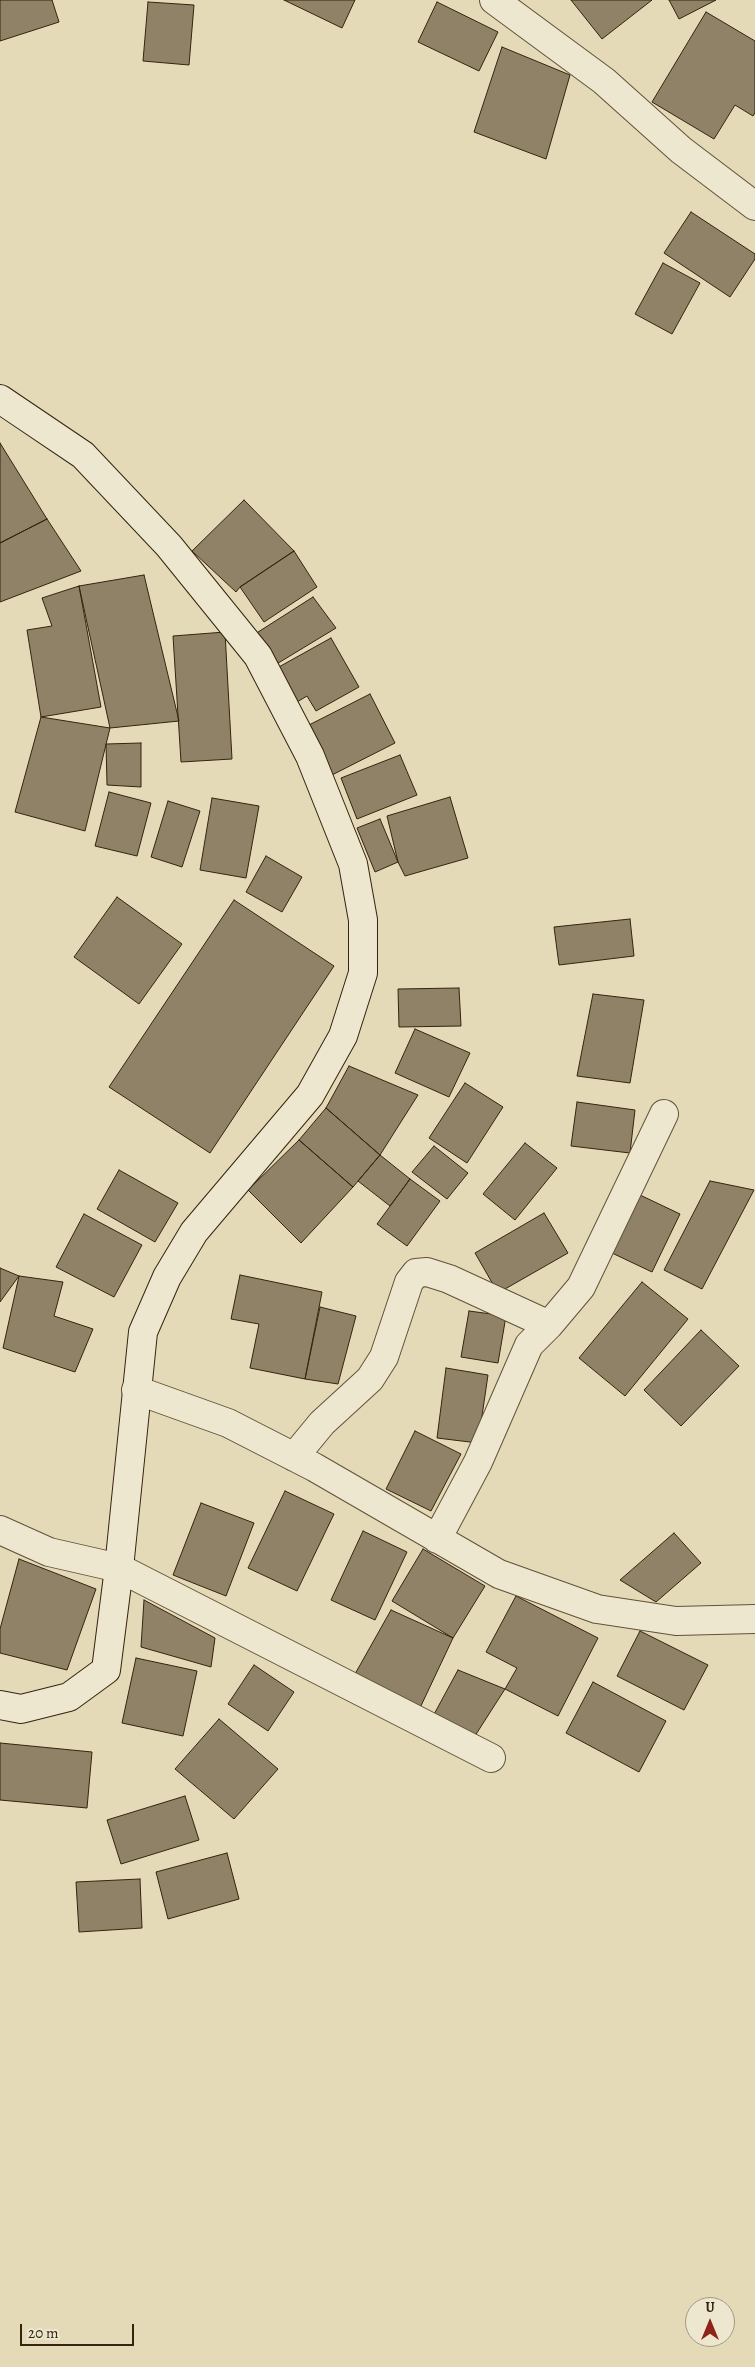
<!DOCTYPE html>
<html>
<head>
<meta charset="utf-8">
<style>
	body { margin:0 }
	#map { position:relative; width:755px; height:2367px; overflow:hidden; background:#e4dab7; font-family:Alegreya,serif }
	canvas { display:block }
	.north { position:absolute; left:685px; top:2297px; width:50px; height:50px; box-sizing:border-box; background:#ede7d0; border:1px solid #a49983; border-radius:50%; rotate:0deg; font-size:14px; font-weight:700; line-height:20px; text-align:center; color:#36230f }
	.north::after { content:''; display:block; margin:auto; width:18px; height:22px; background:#8f2418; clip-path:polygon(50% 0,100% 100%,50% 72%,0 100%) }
	.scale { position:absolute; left:20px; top:2324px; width:114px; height:22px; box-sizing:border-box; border:2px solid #36230f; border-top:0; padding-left:6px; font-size:15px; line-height:18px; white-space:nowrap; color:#36230f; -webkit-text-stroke:4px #ede7d0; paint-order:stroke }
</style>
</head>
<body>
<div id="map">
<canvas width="755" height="2367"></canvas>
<div class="north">U</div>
<div class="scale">20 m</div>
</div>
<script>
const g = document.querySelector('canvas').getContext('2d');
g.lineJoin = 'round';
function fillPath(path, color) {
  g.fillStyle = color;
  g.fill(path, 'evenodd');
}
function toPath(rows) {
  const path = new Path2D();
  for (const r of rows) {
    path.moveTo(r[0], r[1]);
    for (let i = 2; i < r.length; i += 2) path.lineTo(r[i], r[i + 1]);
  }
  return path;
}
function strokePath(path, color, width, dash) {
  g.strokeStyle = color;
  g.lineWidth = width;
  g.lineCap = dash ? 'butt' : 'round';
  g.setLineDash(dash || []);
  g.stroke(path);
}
const building = toPath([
	[0,0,52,0,59,22,0,41,0,0],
	[284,0,355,0,342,28,284,0],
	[571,0,652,0,602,39,571,0],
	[669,0,716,0,679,19,669,0],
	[148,2,194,5,189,65,143,61,148,2],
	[437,2,498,32,479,71,418,42,437,2],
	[706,12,755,41,755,113,753,116,735,105,714,139,652,102,706,12],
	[502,47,570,75,546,159,474,132,502,47],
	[691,212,755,254,755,259,730,297,664,253,691,212],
	[663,263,700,283,672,334,635,314,663,263],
	[0,443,47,519,0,543,0,443],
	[244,500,294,551,240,587,236,592,192,551,244,500],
	[47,519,81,571,0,602,0,543,47,519],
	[294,551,317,587,264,622,240,587,294,551],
	[144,575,179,721,110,728,79,586,144,575],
	[79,586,101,707,41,717,27,630,52,626,42,598,79,586],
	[313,597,336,628,275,665,255,634,313,597],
	[225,632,232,759,181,762,173,636,225,632],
	[331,638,359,687,316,711,307,696,297,702,277,668,331,638],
	[370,694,395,743,332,775,307,726,370,694],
	[41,717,110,728,85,831,15,812,41,717],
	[141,743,141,787,107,785,106,744,141,743],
	[400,755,417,795,357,819,341,778,400,755],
	[109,792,151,803,137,856,95,846,109,792],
	[450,797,468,858,405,876,398,862,387,816,450,797],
	[212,798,259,806,246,878,200,870,212,798],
	[168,801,200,811,182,867,151,857,168,801],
	[380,819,398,862,375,872,357,828,380,819],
	[266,856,302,877,282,912,246,892,266,856],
	[117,897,182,944,139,1004,74,957,117,897],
	[234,900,334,966,210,1153,109,1087,234,900],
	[630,919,634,956,559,965,554,927,630,919],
	[459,988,461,1026,399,1027,398,989,459,988],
	[593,994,644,1000,630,1083,577,1076,593,994],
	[415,1029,470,1053,449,1097,395,1073,415,1029],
	[349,1066,418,1095,380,1155,326,1108,349,1066],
	[465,1083,503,1107,467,1163,429,1138,465,1083],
	[577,1102,635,1110,630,1153,571,1146,577,1102],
	[326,1108,380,1155,353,1187,299,1140,326,1108],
	[299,1140,353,1187,301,1243,248,1190,299,1140],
	[525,1143,557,1168,515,1220,483,1194,525,1143],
	[434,1146,468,1173,447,1199,412,1172,434,1146],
	[380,1155,410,1179,390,1206,358,1181,380,1155],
	[119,1170,178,1203,155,1242,97,1209,119,1170],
	[410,1179,440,1201,407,1246,377,1224,410,1179],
	[710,1181,754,1190,702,1289,664,1270,710,1181],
	[640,1195,680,1214,652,1272,612,1253,640,1195],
	[544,1213,568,1253,498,1293,475,1253,544,1213],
	[84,1214,142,1245,114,1297,56,1267,84,1214],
	[0,1268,19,1276,0,1302,0,1268],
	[240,1275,322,1292,305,1379,250,1368,259,1324,231,1319,240,1275],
	[19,1276,63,1282,54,1316,93,1329,75,1372,3,1348,19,1276],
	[642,1282,688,1319,625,1396,579,1358,642,1282],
	[320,1307,356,1316,338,1384,305,1379,320,1307],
	[469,1311,506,1316,498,1363,461,1357,469,1311],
	[701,1330,739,1366,681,1426,644,1390,701,1330],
	[446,1368,488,1375,478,1443,437,1438,446,1368],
	[415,1431,461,1454,431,1511,386,1489,415,1431],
	[285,1491,334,1514,297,1591,248,1568,285,1491],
	[201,1503,254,1523,226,1596,173,1575,201,1503],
	[363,1531,407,1552,375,1620,331,1600,363,1531],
	[674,1533,701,1563,656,1602,620,1580,674,1533],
	[423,1549,485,1586,453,1638,392,1601,423,1549],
	[19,1559,96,1589,67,1670,0,1653,0,1629,19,1559],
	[516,1596,598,1638,558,1716,505,1689,517,1668,486,1652,516,1596],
	[144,1600,215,1638,211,1667,141,1647,144,1600],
	[391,1610,453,1638,419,1710,355,1674,391,1610],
	[640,1631,708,1665,684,1710,617,1676,640,1631],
	[136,1658,197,1671,183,1736,122,1723,136,1658],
	[254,1665,294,1692,268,1731,228,1704,254,1665],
	[458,1670,505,1689,473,1739,432,1718,458,1670],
	[593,1682,666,1721,639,1772,566,1733,593,1682],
	[219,1719,278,1769,234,1819,175,1769,219,1719],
	[0,1743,92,1752,87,1808,0,1800,0,1743],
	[185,1796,199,1840,121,1864,107,1820,185,1796],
	[227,1853,239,1899,168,1919,156,1872,227,1853],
	[140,1879,142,1928,79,1932,76,1882,140,1879]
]);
fillPath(building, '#908266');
strokePath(building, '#36230f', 1);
const street = toPath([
	[494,0,604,81,681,150,755,206],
	[136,1390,228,1423,314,1467,499,1574,597,1609,676,1621,755,1619],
	[294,1457,322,1423,370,1379,384,1357,409,1282,416,1273,427,1272,449,1279,549,1325],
	[0,1530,49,1552,119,1568,491,1758],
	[437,1539,478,1462,529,1345,549,1325,581,1287,664,1114]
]);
const secondary = toPath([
	[0,399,83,455,169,546,258,656,310,756,353,864,363,920,363,973,343,1036,310,1095,194,1232,167,1277,143,1332,119,1568,106,1670,69,1697,21,1709,0,1705]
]);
strokePath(street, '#625139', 30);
strokePath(secondary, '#36230f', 30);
strokePath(street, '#ede7d0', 28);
strokePath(secondary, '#ede7d0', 28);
</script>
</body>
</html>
